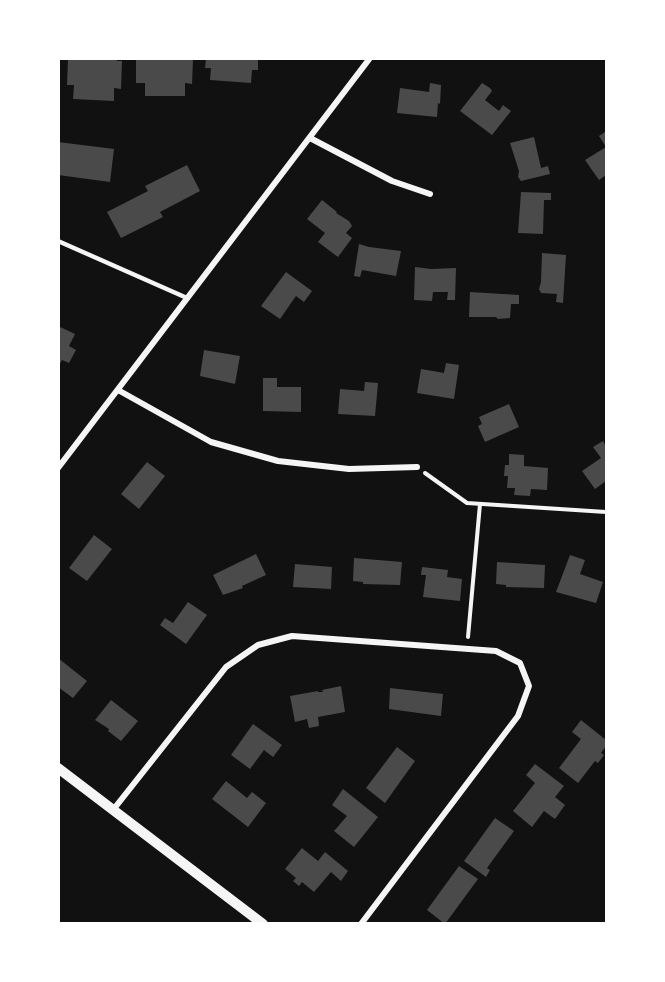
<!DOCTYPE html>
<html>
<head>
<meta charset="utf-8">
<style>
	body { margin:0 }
	#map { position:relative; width:665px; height:982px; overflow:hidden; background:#111; font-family:Merriweather,serif }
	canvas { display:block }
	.frame { position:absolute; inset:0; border:60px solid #fff; pointer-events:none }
</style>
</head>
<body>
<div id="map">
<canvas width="665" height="982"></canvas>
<div class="frame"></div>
</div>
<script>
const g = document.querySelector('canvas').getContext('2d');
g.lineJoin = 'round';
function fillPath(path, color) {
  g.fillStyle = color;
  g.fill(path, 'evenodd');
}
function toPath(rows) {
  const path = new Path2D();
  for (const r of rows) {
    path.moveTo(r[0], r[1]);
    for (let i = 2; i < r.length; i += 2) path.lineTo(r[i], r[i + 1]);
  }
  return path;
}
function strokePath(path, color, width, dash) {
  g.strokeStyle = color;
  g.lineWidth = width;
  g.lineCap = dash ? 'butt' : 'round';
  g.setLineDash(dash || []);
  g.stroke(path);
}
fillPath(toPath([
	[117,58,117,61,122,61,121,89,114,88,114,101,73,99,74,85,67,85,68,59],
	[136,58,193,59,192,84,185,83,185,96,145,96,145,83,136,83],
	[206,58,258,58,258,70,252,70,251,83,210,80,211,68,205,68],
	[430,83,441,85,440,104,438,103,437,117,397,113,400,88,429,92],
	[482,83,490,88,492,91,485,100,499,111,503,105,511,111,492,135,460,111],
	[605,132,606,133,606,175,599,180,585,160,606,147,599,136],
	[534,137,541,168,548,166,550,174,521,181,518,177,519,171,510,143],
	[58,142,114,149,110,182,58,175],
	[187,165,200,191,160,212,163,217,121,238,107,212,148,191,145,186],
	[521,192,551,193,551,200,544,200,543,234,518,233],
	[322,200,337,212,336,213,349,221,352,226,346,233,352,238,338,257,318,242,325,233,307,219],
	[359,244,369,247,401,251,396,276,362,270,360,277,354,276],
	[542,253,566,255,563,303,556,302,557,294,541,293,539,289,541,282],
	[415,267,431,269,456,268,455,300,447,300,448,292,433,292,432,301,414,300],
	[286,272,312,291,304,302,296,296,280,319,261,306],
	[470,292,519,295,519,304,511,304,510,318,498,319,496,317,469,317],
	[58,326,75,334,69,346,76,350,69,363,62,360,58,367],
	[204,350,240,356,235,384,200,376],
	[446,363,459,365,454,399,417,393,421,369,444,373],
	[263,378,277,378,277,387,301,387,301,412,263,411],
	[365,382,378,383,375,416,338,414,340,389,364,391],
	[509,404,519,427,485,442,478,426,482,424,479,417],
	[603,441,606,447,606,481,595,489,582,471,601,458,593,447],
	[509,454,524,455,524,466,548,468,547,490,531,489,530,496,514,495,515,488,507,488,508,476,504,476,505,465,509,465],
	[147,462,165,476,139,509,121,494],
	[94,535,112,549,87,581,69,568],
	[256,554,266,575,242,586,243,588,223,595,213,575],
	[570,555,585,560,580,574,603,582,596,603,556,592],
	[354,558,402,562,400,585,363,584,363,582,353,581],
	[497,562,545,565,544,588,506,587,506,585,496,584],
	[295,564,332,567,331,589,293,587],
	[422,567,448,570,447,577,462,579,460,601,423,597,426,575,421,575],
	[188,602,207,615,186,644,160,625,165,618,173,623],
	[58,658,87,681,73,698,58,687],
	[341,686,345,712,318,717,319,726,309,728,307,719,295,722,290,696,318,691,318,692,323,692,322,690],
	[390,688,443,694,441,716,389,709],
	[111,700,138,721,121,741,108,731,109,729,95,720],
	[581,720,606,740,606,746,601,753,604,755,598,763,595,761,578,783,559,768,581,739,572,732],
	[253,724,282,745,273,757,264,750,250,769,231,755],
	[397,747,415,761,385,803,366,788],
	[535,764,564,786,555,797,565,805,555,819,544,811,532,827,513,811,535,783,526,775],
	[226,781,247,798,252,792,266,803,248,827,212,799],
	[343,789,378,817,354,847,334,831,347,816,332,805],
	[495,818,514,831,487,868,490,870,486,877,464,861],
	[302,848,318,861,325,852,348,871,341,881,331,872,314,892,302,882,299,886,293,881,296,878,285,869],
	[459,866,478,879,445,924,427,910]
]), '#4a4a4a');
strokePath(toPath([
	[425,473,467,503,606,512],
	[468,637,480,504]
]), '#f5f5f5', 4);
strokePath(toPath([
	[58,241,187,298]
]), '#f5f5f5', 4.5);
strokePath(toPath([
	[310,138,392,181,430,194],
	[118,390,211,442,278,461,349,469,417,467],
	[58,468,370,58],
	[113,810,226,667,258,645,292,636,496,651,520,663,529,686,518,716,361,924]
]), '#f5f5f5', 6);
strokePath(toPath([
	[58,768,263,924]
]), '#f5f5f5', 10);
</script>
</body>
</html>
